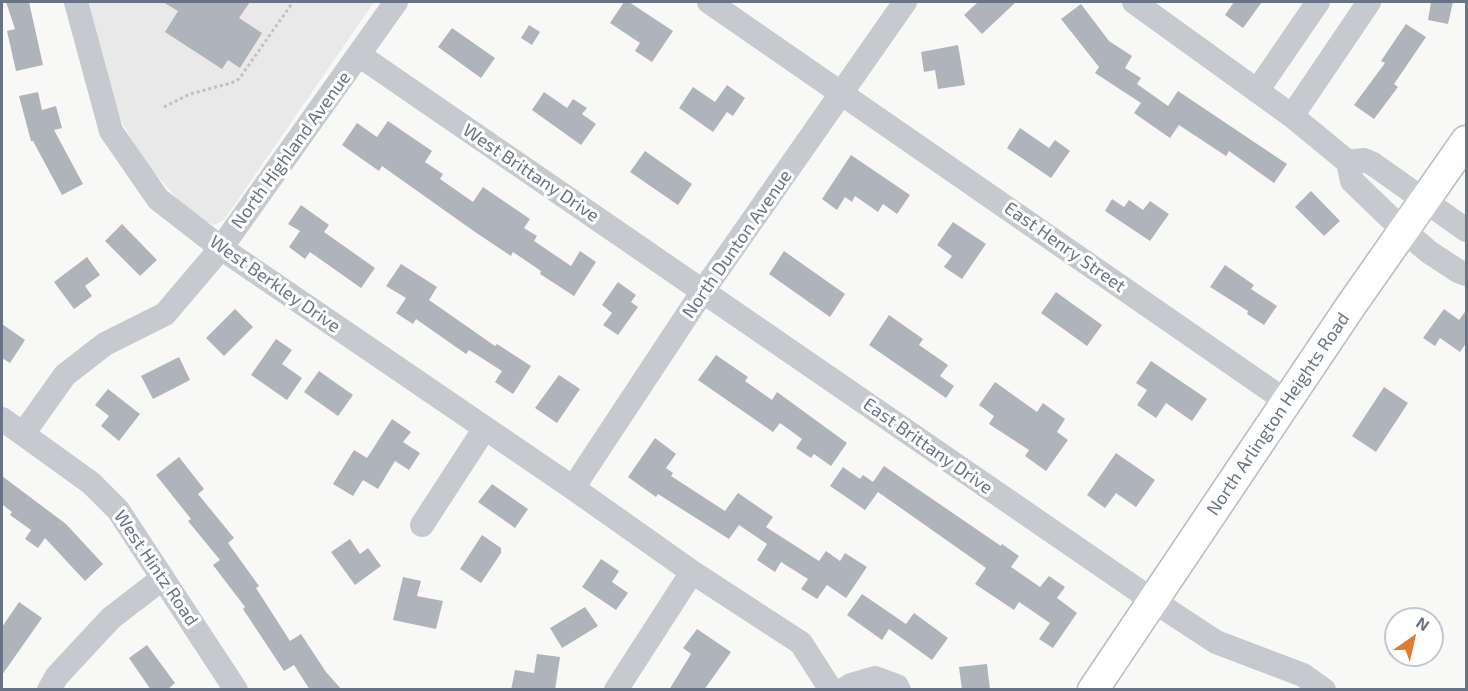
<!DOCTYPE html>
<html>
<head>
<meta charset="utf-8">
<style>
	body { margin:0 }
	#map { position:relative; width:1468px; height:691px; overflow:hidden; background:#f8f9f6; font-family:"Exo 2",sans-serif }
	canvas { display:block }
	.frame { position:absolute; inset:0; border:3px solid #687386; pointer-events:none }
	.north { position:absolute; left:1384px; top:607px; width:60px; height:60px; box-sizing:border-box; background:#fff; border:2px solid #c3c7cf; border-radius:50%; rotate:34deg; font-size:16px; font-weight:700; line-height:24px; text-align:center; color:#687386 }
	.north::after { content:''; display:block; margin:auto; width:21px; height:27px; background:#df7c2f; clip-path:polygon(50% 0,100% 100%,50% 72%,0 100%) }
</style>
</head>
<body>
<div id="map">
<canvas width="1468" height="691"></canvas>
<div class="frame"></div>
<div class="north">N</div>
</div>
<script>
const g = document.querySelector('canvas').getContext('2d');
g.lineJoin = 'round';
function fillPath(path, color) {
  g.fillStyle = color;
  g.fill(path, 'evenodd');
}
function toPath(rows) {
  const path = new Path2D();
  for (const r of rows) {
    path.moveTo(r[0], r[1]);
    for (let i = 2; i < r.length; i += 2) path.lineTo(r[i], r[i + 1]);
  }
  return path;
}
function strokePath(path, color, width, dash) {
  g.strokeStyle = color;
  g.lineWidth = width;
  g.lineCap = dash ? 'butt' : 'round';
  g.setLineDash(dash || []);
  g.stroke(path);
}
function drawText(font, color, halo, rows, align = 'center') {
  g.font = font + ' "Exo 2",sans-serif';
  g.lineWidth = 6;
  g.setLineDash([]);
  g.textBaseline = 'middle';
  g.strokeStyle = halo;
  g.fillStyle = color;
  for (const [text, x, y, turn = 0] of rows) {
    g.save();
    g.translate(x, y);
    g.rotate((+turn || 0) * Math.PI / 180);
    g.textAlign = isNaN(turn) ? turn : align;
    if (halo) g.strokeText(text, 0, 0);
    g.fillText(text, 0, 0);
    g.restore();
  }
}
fillPath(toPath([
	[87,2,374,2,224,220,214,225,204,221,183,205,142,159,115,109]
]), '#e9e9e9');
fillPath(toPath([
	[6,2,29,2,43,65,16,71,7,31,15,29],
	[163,2,250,2,239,18,262,33,240,68,228,60,222,69,165,32,178,11],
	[624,2,629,2,673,31,652,62,635,51,640,43,610,23],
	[978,2,1016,2,982,34,964,15],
	[1234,2,1262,2,1243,28,1225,15],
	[1431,2,1453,2,1448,24,1428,20],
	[1081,4,1109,41,1132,56,1125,68,1141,78,1137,84,1168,106,1178,91,1287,164,1274,183,1229,151,1226,156,1179,125,1170,138,1134,113,1141,103,1095,73,1099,67,1061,19],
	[1406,24,1426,37,1394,84,1398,87,1374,119,1354,105,1385,63,1381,61],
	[529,25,540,32,532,45,521,38],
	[452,28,495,58,481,78,438,47],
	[958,45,965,85,938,89,935,70,924,72,921,52],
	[727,85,745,98,733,116,727,112,713,132,679,108,693,87,715,102],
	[38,92,42,110,56,106,62,128,54,130,83,184,62,195,33,141,31,141,19,96],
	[544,92,567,108,573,99,587,108,582,114,596,124,581,145,532,110],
	[388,121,432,151,425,162,443,174,440,179,473,202,483,187,530,219,524,228,537,236,534,241,571,266,580,251,596,262,574,296,540,274,541,271,513,252,511,256,475,232,382,166,379,171,342,145,357,123,377,137],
	[1020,128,1049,148,1055,140,1070,151,1051,178,1007,148],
	[645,151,692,184,678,205,630,172],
	[851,155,910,195,897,214,883,204,878,212,855,196,852,202,845,197,837,210,822,199],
	[1311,191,1340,221,1324,236,1295,207],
	[1112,199,1124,207,1129,200,1143,210,1150,201,1169,214,1150,241,1105,211],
	[301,205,329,225,324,232,375,268,361,288,310,252,305,259,289,247,300,231,288,224],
	[953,222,986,244,962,279,944,267,952,256,937,245],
	[122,224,157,260,140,276,105,241],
	[784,251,845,294,830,317,769,274],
	[87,257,100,275,85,286,92,296,74,309,54,282],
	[401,264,437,287,429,300,495,346,497,344,531,366,513,394,495,382,502,371,469,350,466,354,416,319,413,324,396,313,406,298,386,286],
	[1225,265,1254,285,1251,289,1277,306,1264,325,1247,314,1248,311,1210,287],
	[618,282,636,295,631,302,638,307,618,335,603,325,612,313,602,305],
	[1056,292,1102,325,1087,346,1041,313],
	[235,309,253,327,224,356,206,338],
	[1444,309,1459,320,1467,309,1467,342,1460,352,1440,338,1435,346,1423,338],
	[889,315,923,339,919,345,948,365,940,376,954,386,946,398,869,345],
	[2,324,25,340,10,363,2,358],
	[276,339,292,350,282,364,302,378,287,400,251,375],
	[716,355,748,377,745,381,772,400,777,392,847,443,831,466,814,454,811,458,796,448,802,439,780,423,773,432,698,380],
	[179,357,190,380,153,399,141,376],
	[1151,361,1207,399,1192,421,1166,403,1156,418,1137,405,1147,390,1136,383],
	[319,371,353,395,338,416,304,392],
	[559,375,580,389,557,423,535,408],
	[995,382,1037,412,1043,403,1065,419,1057,432,1068,440,1046,471,1025,456,1029,450,989,424,994,416,979,405],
	[1384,387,1408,403,1376,452,1352,436],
	[108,389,140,414,119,441,101,426,109,416,95,405],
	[392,419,411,432,403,442,420,453,409,470,395,461,378,489,363,480,353,496,333,484,354,450,367,458],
	[655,438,676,454,666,468,673,473,671,476,725,511,738,493,773,517,766,527,819,561,826,551,840,561,845,553,867,567,846,598,827,585,817,599,801,589,808,579,781,562,775,572,757,560,767,544,739,525,729,539,658,494,656,497,628,477],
	[1116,453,1155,480,1136,507,1116,493,1105,508,1087,495],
	[179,457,204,489,198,494,234,538,228,543,259,586,256,588,290,641,301,634,326,672,342,690,310,690,294,665,284,671,243,609,245,607,213,565,220,560,188,521,191,519,156,475],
	[884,466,1001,546,1002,544,1019,556,1011,567,1040,587,1049,576,1065,587,1057,598,1077,613,1053,648,1039,639,1050,623,1019,602,1014,610,975,584,986,568,878,492,865,510,830,486,843,467,860,479,863,475,873,482],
	[2,476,66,524,103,564,85,581,45,538,38,548,25,539,31,530,10,515,12,512,3,505,2,508],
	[492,484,528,509,515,528,478,502],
	[482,535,501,548,501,553,481,583,460,569],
	[350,539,360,554,368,548,381,566,355,585,331,552],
	[601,559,619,571,612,582,628,593,616,610,582,587],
	[403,577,421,581,417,596,443,601,436,629,393,620],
	[862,594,906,624,914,613,948,638,932,660,889,629,882,640,847,615],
	[19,602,42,618,2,675,2,627],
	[585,607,598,626,562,648,550,628],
	[697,629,731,652,704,690,669,690,691,654,683,648],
	[147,645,175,683,167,690,151,690,129,658],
	[537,654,560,657,555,690,511,690,515,670,534,673],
	[987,664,990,690,962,690,959,667]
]), '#afb4bb');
const major = toPath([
	[1093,690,1350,307,1466,141]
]);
strokePath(major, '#b9bcc1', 33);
strokePath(toPath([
	[164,107,190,94,231,83,239,79,293,2]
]), '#c0c1c4', 3, [3, 3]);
strokePath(toPath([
	[76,2,111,131,158,199,221,248,573,488,692,572,801,643,831,690],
	[709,2,1286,401],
	[1134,2,1292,116,1348,162,1352,181,1403,230,1429,252,1458,271,1466,274],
	[359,55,1152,600,1216,642,1303,675,1324,690],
	[1257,91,1318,2],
	[1292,116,1369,2],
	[1348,162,1364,160,1373,164,1466,230],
	[2,419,91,483,118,510,236,690],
	[23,434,65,375,105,344,165,314,221,248,396,2],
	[573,488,703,291,905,2],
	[422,525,485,428],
	[49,690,57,676,111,618,163,578],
	[616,690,692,572],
	[843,690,851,685,875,678,897,686,899,690]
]), '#c6c9cd', 24);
strokePath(major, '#fff', 30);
drawText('18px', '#687386', '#fff', [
	["North Highland Avenue",291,150,-54],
	["West Brittany Drive",531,173,34],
	["North Dunton Avenue",737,244,-55],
	["East Henry Street",1065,247,35],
	["West Berkley Drive",275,284,35],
	["North Arlington Heights Road",1278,414,-56],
	["East Brittany Drive",928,446,35],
	["West Hintz Road",156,568,56]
]);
</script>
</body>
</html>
